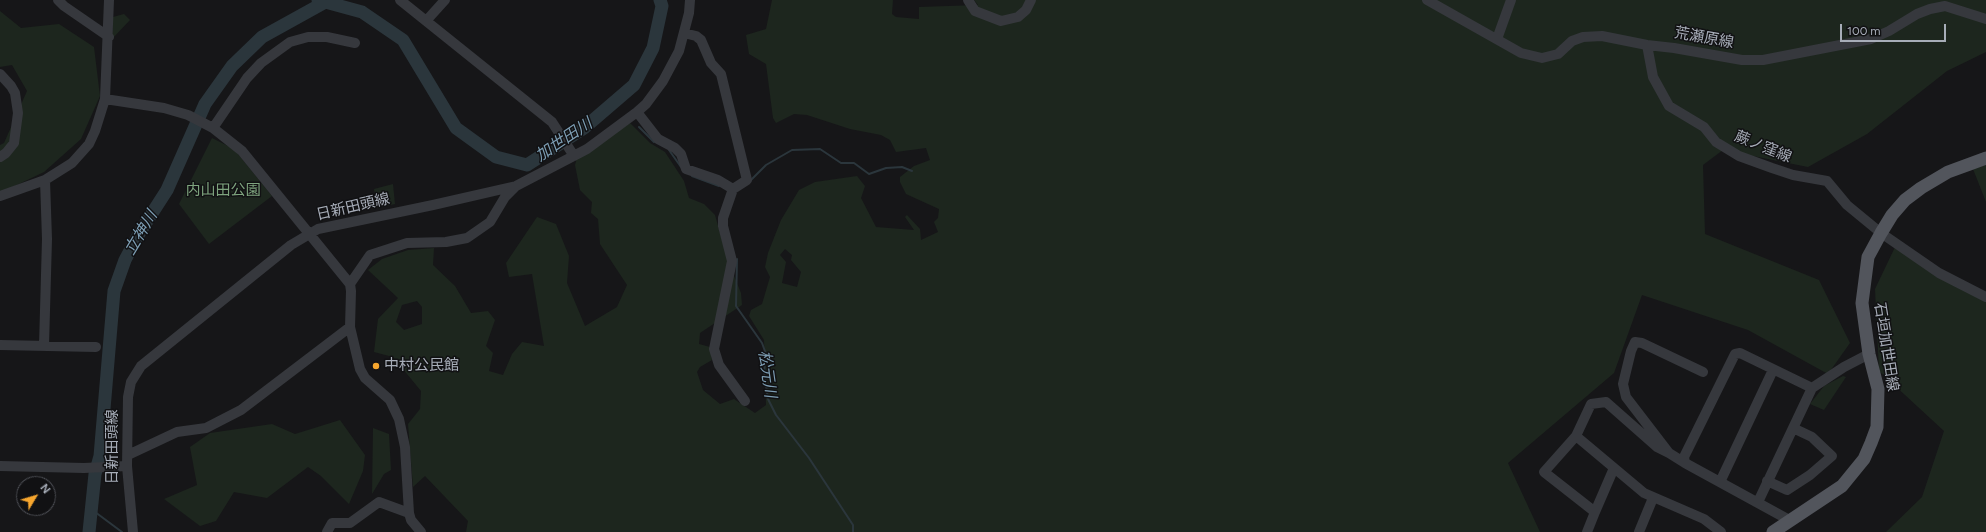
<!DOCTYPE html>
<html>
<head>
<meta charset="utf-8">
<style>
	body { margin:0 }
	#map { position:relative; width:1986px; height:532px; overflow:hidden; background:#161618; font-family:Figtree,sans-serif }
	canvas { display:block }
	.north { position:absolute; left:16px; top:476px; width:40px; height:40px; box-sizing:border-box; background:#111113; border:1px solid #4d4f55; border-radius:50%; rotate:52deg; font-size:11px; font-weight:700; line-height:16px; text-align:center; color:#a7adb8 }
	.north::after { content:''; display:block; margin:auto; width:14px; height:18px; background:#f7a62e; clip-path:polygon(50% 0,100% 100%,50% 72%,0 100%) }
	.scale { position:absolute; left:1840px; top:24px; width:106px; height:18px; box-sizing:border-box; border:2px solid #a7adb8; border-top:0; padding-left:5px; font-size:12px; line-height:14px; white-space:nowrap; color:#a7adb8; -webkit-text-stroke:3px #111113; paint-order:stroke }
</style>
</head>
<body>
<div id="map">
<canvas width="1986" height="532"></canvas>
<div class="north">N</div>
<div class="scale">100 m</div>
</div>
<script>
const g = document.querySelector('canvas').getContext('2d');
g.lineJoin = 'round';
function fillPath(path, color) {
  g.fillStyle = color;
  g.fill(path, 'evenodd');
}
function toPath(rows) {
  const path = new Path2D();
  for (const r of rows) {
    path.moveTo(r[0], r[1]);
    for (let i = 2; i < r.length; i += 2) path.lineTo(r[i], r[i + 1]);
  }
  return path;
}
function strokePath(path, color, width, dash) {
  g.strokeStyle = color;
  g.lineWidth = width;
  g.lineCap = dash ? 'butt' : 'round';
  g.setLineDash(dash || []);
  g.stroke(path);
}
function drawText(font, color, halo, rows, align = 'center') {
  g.font = font + ' Figtree,"Noto Sans JP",sans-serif';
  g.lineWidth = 3;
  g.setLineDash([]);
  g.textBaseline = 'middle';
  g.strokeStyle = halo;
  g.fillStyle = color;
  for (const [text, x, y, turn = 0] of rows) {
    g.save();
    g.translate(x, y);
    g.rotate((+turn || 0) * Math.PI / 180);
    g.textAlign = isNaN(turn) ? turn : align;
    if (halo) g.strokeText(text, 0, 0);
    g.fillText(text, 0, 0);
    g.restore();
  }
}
fillPath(toPath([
	[772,0,893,0,892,14,896,17,919,19,919,7,978,5,974,0,1986,0,1986,52,1947,71,1867,134,1808,167,1723,150,1703,165,1705,234,1819,280,1850,343,1828,374,1748,330,1642,295,1614,373,1508,463,1540,532,466,532,468,521,425,476,413,487,408,424,420,409,421,391,393,357,374,352,378,319,398,298,368,270,382,259,408,250,434,248,433,265,455,286,471,313,488,311,495,320,486,346,493,353,489,371,503,375,512,354,522,342,544,346,532,274,509,277,506,263,537,217,556,224,569,256,567,283,585,326,617,307,627,285,600,244,598,219,591,213,592,202,580,190,575,165,577,158,630,123,650,143,665,152,684,181,689,198,704,204,715,215,728,261,741,293,742,305,700,333,699,344,710,347,712,360,700,367,697,372,703,390,720,404,734,399,755,413,766,405,764,340,749,316,751,310,762,304,770,277,765,267,768,253,781,220,799,190,815,182,857,176,865,186,861,198,876,227,914,230,905,217,907,215,920,229,921,240,938,232,934,222,938,218,939,209,906,194,900,182,900,177,914,166,930,160,926,148,896,152,890,140,881,135,850,129,807,115,794,114,776,123,773,118,766,64,749,54,746,35,766,29],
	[785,249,792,255,791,260,801,272,797,287,782,283,786,262,780,255],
	[417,301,422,307,422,324,404,330,396,322,402,305],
	[0,11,21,28,59,24,94,47,100,96,81,139,44,172,0,193,0,145,4,143,27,91,12,65,0,67],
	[124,14,130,20,112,39,113,17],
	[212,138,234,149,272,196,209,244,179,204],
	[1986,165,1986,202,1973,169],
	[393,184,395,204,377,208,374,189],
	[1897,243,1986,295,1986,532,1886,532,1922,497,1944,431,1879,371,1875,289],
	[1843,376,1846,377,1824,410,1810,404,1824,386],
	[340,420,365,455,363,471,349,504,321,476,308,467,267,498,234,492,216,521,200,526,164,499,197,485,190,447,210,433,272,424,295,434],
	[373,428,389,434,391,470,384,474,372,494]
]), '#1d261e');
strokePath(toPath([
	[639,127,654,142],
	[669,150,681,167],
	[692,176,719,186],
	[751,180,766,165,792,150,820,149,841,163,854,163,869,174,886,168,902,167,912,171],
	[737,259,736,306,762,343,766,354,764,372,768,399,776,415,809,458,853,525,853,532],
	[91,509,122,532]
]), '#2b363c', 2);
strokePath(toPath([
	[318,0,362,12,403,40,456,128,496,157,527,165,584,128,634,85,653,48,662,6,660,0],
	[89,532,95,474,100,456,114,291,125,260,140,232,167,190,205,104,232,66,262,37,327,1]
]), '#2b363c', 13);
strokePath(toPath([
	[58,0,64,6,109,37],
	[400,0,552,122,574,156],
	[968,0,975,11,1001,21,1018,17,1026,10,1031,0],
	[1427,0,1521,53,1542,58,1558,54,1572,41,1583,37,1602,36,1647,45,1674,48,1742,60,1763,60,1871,39,1889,31,1917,14,1930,9,1945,6,1986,19],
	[426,21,445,0],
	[684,33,696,36,701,40,711,63,721,74,747,180,733,189,723,218,723,226,732,261,714,349,719,365,745,401],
	[1497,39,1511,0],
	[1647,45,1653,77,1669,106,1704,127,1716,142,1739,156,1772,168,1793,175,1827,181,1847,205,1881,233,1939,273,1986,297],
	[0,74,11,86,15,93,18,113,14,143,6,153,0,157],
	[105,99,164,108,188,115,213,128,242,151,350,284,351,291,350,327,360,369,365,378,390,400,399,419,405,447,409,513,411,520,421,532],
	[637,112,658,139,675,148,681,154,686,169,718,180,733,189],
	[213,128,247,78,261,63,290,42,308,37,327,37,355,43],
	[0,196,45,180,72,163,89,144,95,131,105,99,109,0],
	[350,284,370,255,407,243,446,242,467,238,490,222,505,197,516,186],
	[0,345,96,347],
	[44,346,47,239,45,180],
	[1576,436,1644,493,1704,519,1721,532],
	[128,455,177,432,206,428,241,410,350,327],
	[1685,463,1669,453,1626,397,1623,384,1631,351,1635,342,1642,343,1703,372],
	[0,466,84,468,127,466],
	[1767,481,1787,490,1810,475,1832,456,1812,437,1793,428],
	[1720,482,1773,370],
	[1758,502,1812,388,1844,367,1869,354],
	[1595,512,1614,468],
	[1791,521,1685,463,1684,457,1735,354,1740,353,1812,388],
	[133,532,127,466,128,397,131,382,141,366,291,245,318,229,433,205,516,186,587,149,637,112,646,104,663,81,679,51,689,13,690,0],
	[327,532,332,523,350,523,379,502,409,513],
	[1587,532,1595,512,1544,472,1576,436,1591,404,1606,402,1657,447,1669,453],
	[1639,532,1653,498]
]), '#36383d', 10);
strokePath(toPath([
	[1773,532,1842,486,1864,459,1871,443,1877,427,1878,389,1869,354,1862,303,1868,257,1881,233,1892,215,1905,200,1921,188,1948,172,1986,158]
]), '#52555c', 13);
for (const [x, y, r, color] of [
	[376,366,4,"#f7a62e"]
]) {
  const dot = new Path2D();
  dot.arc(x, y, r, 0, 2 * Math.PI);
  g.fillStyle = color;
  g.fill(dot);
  strokePath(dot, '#111113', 1.5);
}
drawText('15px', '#a7adb8', '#111113', [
	["荒瀬原線",1704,38,10],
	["蕨ノ窪線",1763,147,22],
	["日新田頭線",353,207,-13],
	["石垣加世田線",1886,347,81],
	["日新田頭線",113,447,-90]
]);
drawText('15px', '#7ea47e', '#111113', [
	["内山田公園",223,191]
]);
drawText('15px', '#a7adb8', '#111113', [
	["中村公民館",384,366]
], 'left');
drawText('italic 16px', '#7d9eb4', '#111113', [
	["加世田川",564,140,-34],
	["立神川",141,233,-59],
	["松元川",767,374,82]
]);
</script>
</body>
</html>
